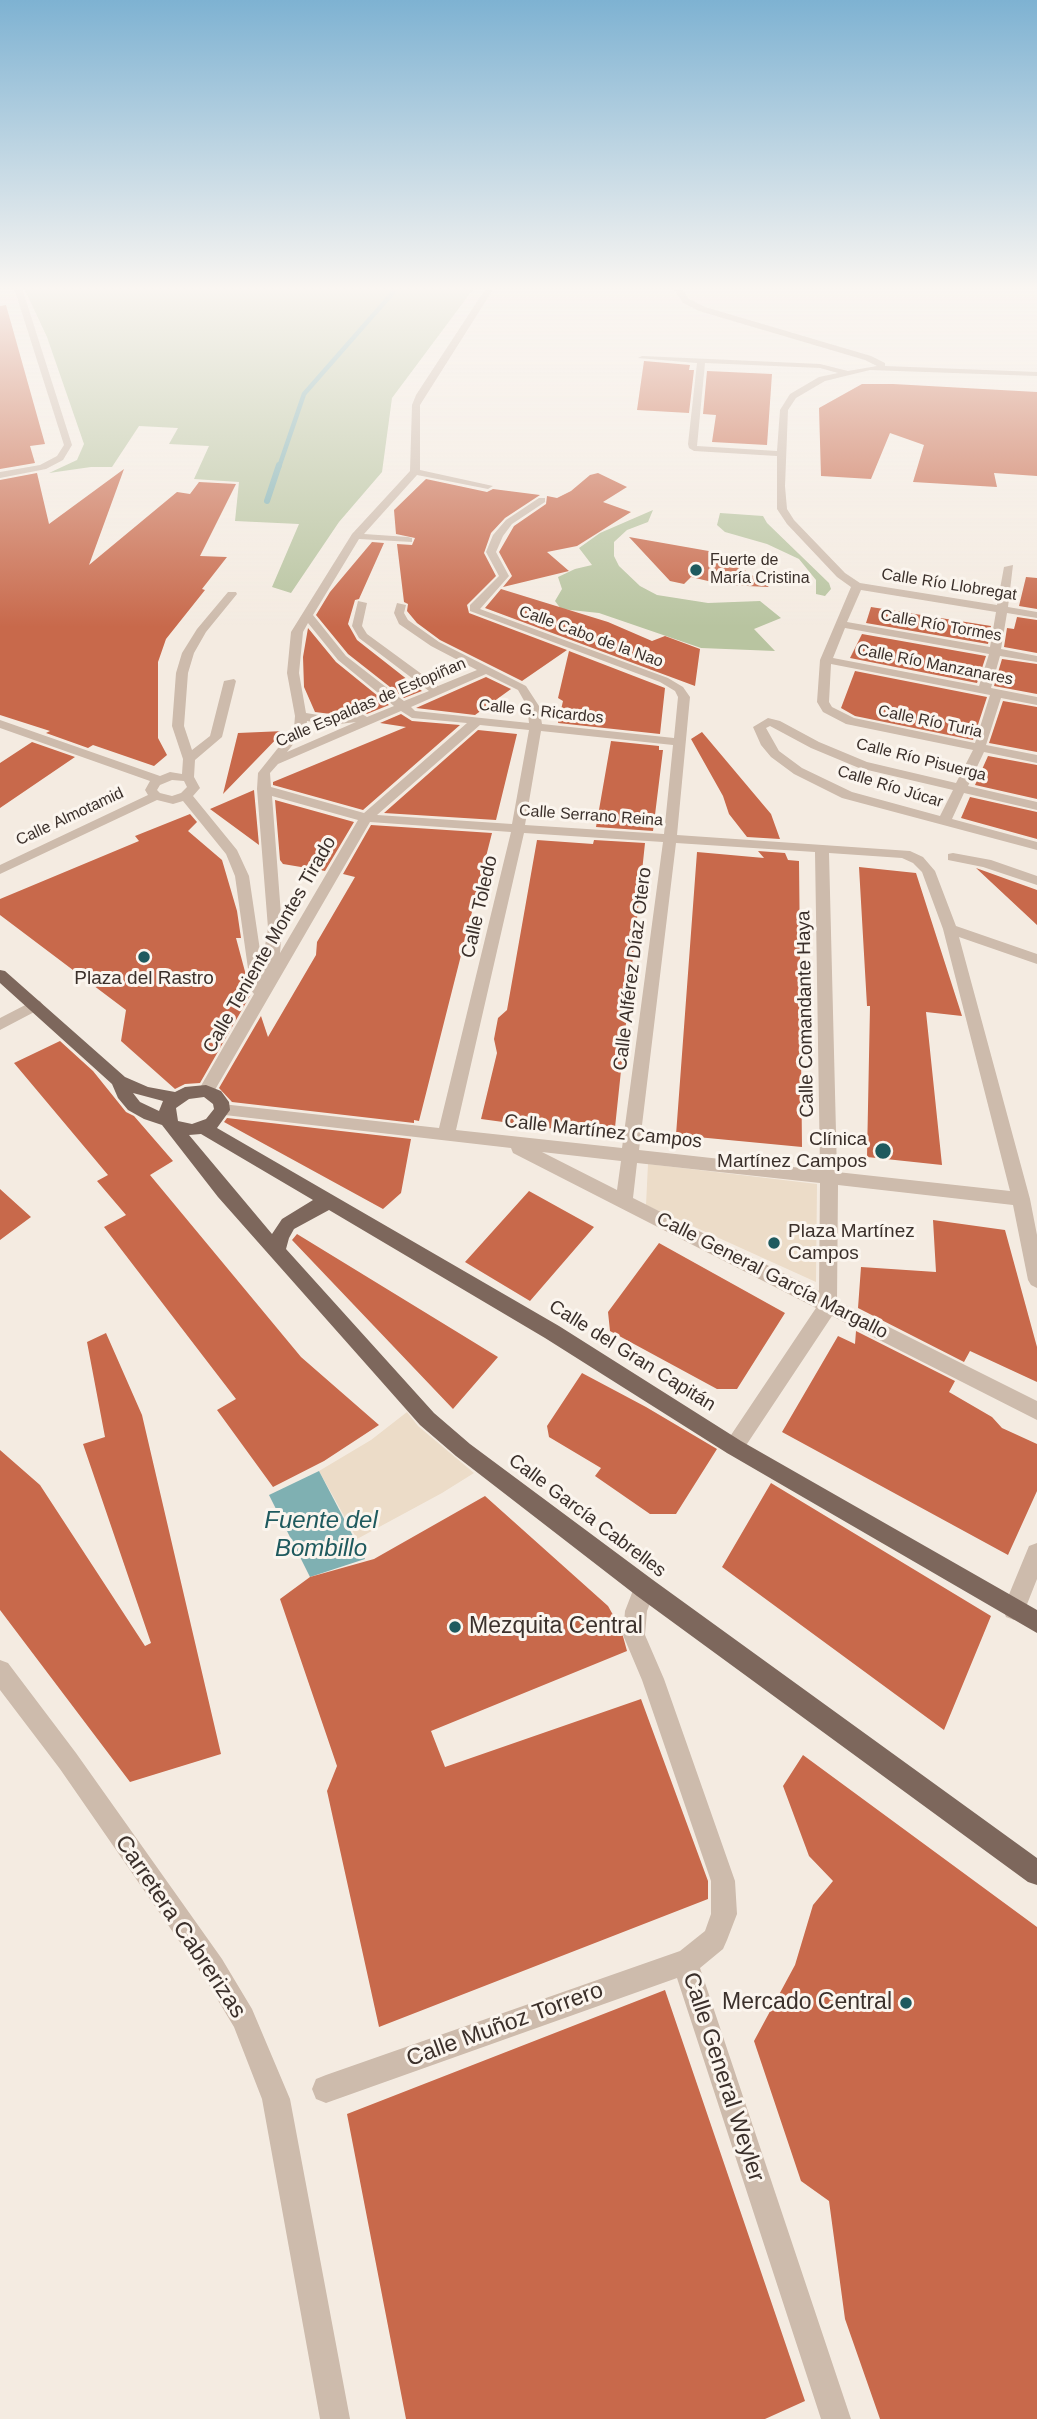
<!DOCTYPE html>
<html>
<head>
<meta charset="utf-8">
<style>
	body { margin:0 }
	canvas { display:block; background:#f4ebe1 }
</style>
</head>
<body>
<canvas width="1037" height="2419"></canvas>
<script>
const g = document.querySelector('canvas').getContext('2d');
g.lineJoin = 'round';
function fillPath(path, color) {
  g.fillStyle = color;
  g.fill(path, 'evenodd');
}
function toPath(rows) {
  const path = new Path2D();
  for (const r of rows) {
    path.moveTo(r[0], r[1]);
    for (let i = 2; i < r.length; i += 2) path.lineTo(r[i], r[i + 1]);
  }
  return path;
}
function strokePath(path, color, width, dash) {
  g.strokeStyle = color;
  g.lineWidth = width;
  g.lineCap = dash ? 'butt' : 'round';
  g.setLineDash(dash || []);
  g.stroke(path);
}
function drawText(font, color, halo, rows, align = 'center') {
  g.font = font + ' Helvetica,sans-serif';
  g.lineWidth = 6;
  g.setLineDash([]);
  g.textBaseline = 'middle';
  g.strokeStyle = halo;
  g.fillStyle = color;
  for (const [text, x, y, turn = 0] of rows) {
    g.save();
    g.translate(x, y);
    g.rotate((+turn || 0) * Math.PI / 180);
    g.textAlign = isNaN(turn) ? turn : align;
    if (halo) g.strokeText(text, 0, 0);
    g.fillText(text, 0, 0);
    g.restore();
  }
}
fillPath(toPath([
	[24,288,474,288,392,398,382,472,339,522,291,593,272,587,299,524,235,521,239,482,194,479,209,446,169,444,178,428,139,426,112,467,91,467,49,473,77,460,84,444,47,337],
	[653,510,648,522,627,530,614,542,614,556,619,566,640,586,657,595,708,603,760,601,781,618,754,629,775,651,701,648,599,613,561,609,555,601,562,589,558,577,575,569,592,565,579,548,600,533],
	[720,513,763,516,767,523,829,583,831,589,825,596,816,594,816,580,799,559,767,544,725,532,717,525]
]), '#b8c4a0');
fillPath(toPath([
	[648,1164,817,1184,816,1282,646,1205],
	[407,1412,418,1426,474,1473,442,1493,357,1539,319,1471,371,1440]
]), '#ecdcc8');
fillPath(toPath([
	[319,1471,365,1559,310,1577,269,1495]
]), '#7fb0b2');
strokePath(toPath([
	[279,467,304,394,397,288]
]), '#7fb0b2', 4.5);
strokePath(toPath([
	[267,501,279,465]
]), '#7fb0b2', 6);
fillPath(toPath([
	[6,305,45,444,30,446,35,463,0,469,0,306],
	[644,361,690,365,689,370,694,370,689,413,637,410],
	[707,371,772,374,767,445,712,442,716,415,703,414],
	[862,384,893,384,1037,392,1037,476,994,473,997,487,913,482,924,445,890,433,871,479,821,476,819,408],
	[124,469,89,565,177,492,190,494,199,482,236,484,200,556,227,557,202,589,205,590,166,639,158,662,158,738,167,755,154,766,93,745,88,748,46,733,50,731,0,715,0,480,37,473,49,524],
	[598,473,627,487,603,502,631,512,577,546,547,552,569,571,503,587,512,576,499,552,514,526,546,504,547,496,557,498,571,491,590,475],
	[426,479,487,492,493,489,540,495,505,518,491,533,484,553,496,576,467,605,469,613,567,650,522,681,440,640,417,623,407,611,408,604,404,602,397,544,412,545,415,538,396,534,394,510],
	[629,537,720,553,769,587,725,585,691,577,684,584,670,581],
	[372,542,384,543,359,599,355,600,348,624,357,640,422,691,404,698,348,654,316,615,330,592],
	[1026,577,1037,578,1037,609,1019,606],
	[501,589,608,622,652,641,665,636,700,649,695,686,485,608],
	[871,607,991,626,988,644,866,623],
	[1017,617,1037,620,1037,653,1004,647,1007,628,1014,629],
	[308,628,336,662,389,705,367,714,362,711,331,714,315,712,304,687,303,657],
	[862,634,986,656,977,683,850,658],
	[569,651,665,688,660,734,558,723,563,701,558,698],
	[1002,659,1037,664,1037,694,994,686],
	[855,671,987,697,973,740,855,716,841,708],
	[486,677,511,689,475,715,416,708],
	[1003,701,1037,707,1037,752,989,743],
	[401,714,412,721,460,725,363,810,273,785,273,782,406,727,380,723],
	[478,730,517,734,496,820,384,813],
	[284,731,223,794,238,733],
	[702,732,771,814,780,839,747,837,729,814,723,796,691,739],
	[611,741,659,746,659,750,663,750,653,831,596,827],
	[32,742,75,757,0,808,0,763],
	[988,756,1037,765,1037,799,975,785],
	[254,790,259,845,210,809],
	[970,797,1037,812,1037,839,961,818],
	[275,800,354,822,325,871,283,864,280,860],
	[190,814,197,822,188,831,222,860,237,911,241,938,236,938,251,994,200,1083,185,1084,175,1089,121,1041,126,1010,0,915,0,899,139,841,135,836],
	[371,825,492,833,419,1121,414,1120,414,1123,232,1102,219,1088,261,1016,268,1037,316,955,317,942,355,877,343,874],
	[537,840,593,844,594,840,645,843,614,1137,481,1119,497,1053,494,1039,498,1018,507,1010],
	[758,851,785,853,788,860,799,861,802,1147,676,1135,697,852,764,858],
	[859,867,916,873,962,1016,926,1012,942,1165,867,1157,870,1006,867,1006],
	[976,868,1037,890,1037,925],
	[60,1041,93,1071,126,1112,134,1116,173,1161,150,1175,301,1357,379,1425,324,1461,273,1487,217,1410,236,1399,104,1227,126,1215,97,1181,108,1175,14,1063],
	[227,1118,411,1139,401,1193,383,1209,224,1122],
	[0,1189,31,1217,0,1240],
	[529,1191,594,1227,530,1301,465,1262],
	[933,1220,1005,1230,1037,1347,1037,1382,970,1351,964,1362,858,1308,861,1267,936,1272],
	[297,1234,498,1357,453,1409,292,1240],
	[659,1243,785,1313,737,1389,717,1389,610,1331,608,1312],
	[856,1331,955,1381,949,1392,992,1417,1002,1428,1037,1444,1037,1491,1008,1555,782,1432,838,1336,855,1344],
	[106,1333,142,1415,221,1754,130,1782,0,1610,0,1450,40,1485,145,1646,151,1643,83,1444,105,1437,87,1342],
	[582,1373,646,1407,717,1449,676,1514,650,1514,595,1476,601,1468,549,1437,547,1426],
	[771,1483,991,1616,944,1730,722,1567],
	[485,1496,608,1606,621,1629,627,1651,431,1731,445,1767,641,1699,708,1881,708,1899,379,2027,327,1791,337,1766,280,1599,310,1577,374,1559],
	[803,1755,1037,1927,1037,2419,880,2419,845,2319,829,2201,801,2181,754,2041,795,1965,813,1905,833,1881,809,1856,783,1786],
	[665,1990,805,2401,765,2419,406,2419,347,2114]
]), '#c8694b');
fillPath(toPath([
	[14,288,22,288,72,445,63,460,46,469,0,478,0,472,40,465,57,456,64,445,14,288],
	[486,288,494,288,420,405,420,470,493,486,488,489,417,475,364,534,408,537,412,538,412,542,359,539,313,615,346,656,404,701,429,691,359,638,352,626,358,601,367,603,362,626,367,634,438,686,477,670,431,646,399,624,394,613,397,603,406,605,404,613,408,620,439,642,526,686,539,706,542,724,674,738,678,697,675,691,660,682,470,611,470,605,499,576,486,552,493,535,506,520,539,498,545,498,545,502,512,524,503,536,496,552,509,576,480,609,668,678,683,687,690,697,677,835,910,851,923,857,935,871,956,926,1037,954,1037,964,959,937,1030,1199,1037,1235,1037,1288,1031,1285,1028,1280,1013,1205,838,1185,837,1301,1037,1401,1037,1420,832,1316,741,1453,734,1456,727,1453,724,1447,727,1441,816,1308,513,1153,511,1148,216,1114,214,1110,222,1104,439,1128,511,832,370,822,212,1095,206,1097,198,1091,254,994,251,990,235,876,226,854,183,801,173,804,157,800,0,874,0,865,148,795,145,790,150,781,0,728,0,720,160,776,170,772,182,774,183,759,172,726,176,673,182,653,197,629,228,592,236,592,237,594,206,632,194,653,188,673,184,726,192,750,210,736,224,681,234,679,236,681,222,737,195,760,194,777,200,788,193,796,237,850,249,876,262,964,268,928,257,789,258,773,294,728,295,716,287,673,291,632,352,534,410,471,412,405,416,395,486,288],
	[308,623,338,660,394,706,367,717,362,714,331,717,306,713,299,673,303,632,308,623],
	[486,674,518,690,527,706,529,723,415,711,411,707,486,674],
	[401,711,412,718,467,723,364,813,271,787,270,773,278,764,401,711],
	[307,721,331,725,356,722,287,752,306,728,307,721],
	[480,725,529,730,512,824,377,815,480,725],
	[541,731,673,745,664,834,525,825,541,731],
	[172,780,184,781,187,787,181,793,172,796,160,793,157,790,160,785,172,780],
	[272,796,358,820,280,953,282,928,272,796],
	[524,833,663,842,622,1148,456,1130,524,833],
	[676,843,815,852,820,1170,639,1150,676,843],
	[829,853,902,858,913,863,922,872,943,929,1010,1191,837,1172,829,853],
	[542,1152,621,1161,617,1190,542,1152],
	[637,1163,820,1183,819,1291,633,1198,637,1163],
	[673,288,681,288,689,299,705,307,871,356,885,363,885,366,1037,372,1037,376,870,370,825,381,796,398,788,410,785,486,787,509,794,520,845,573,860,583,997,605,1004,567,1013,565,1008,607,1037,612,1037,618,1007,613,1001,649,1037,656,1037,662,1000,656,991,688,1037,697,1037,705,1001,698,986,745,1037,755,1037,763,984,752,968,786,1037,802,1037,810,964,793,952,819,1037,842,1037,850,842,798,794,774,771,757,761,745,753,727,768,718,780,721,819,742,867,762,956,783,973,750,846,724,823,712,817,702,820,660,851,587,837,577,787,524,777,509,777,456,694,451,689,448,688,444,697,363,638,358,642,356,820,364,848,371,877,366,865,360,699,311,683,303,673,288],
	[705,363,820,368,838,373,819,377,790,394,780,410,777,451,697,446,705,363],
	[861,590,996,612,990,647,847,622,861,590],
	[845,628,989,654,979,686,833,658,845,628],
	[831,664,990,695,975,743,854,718,832,707,829,702,831,664],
	[770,726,811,748,859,768,953,790,940,816,852,792,802,768,779,751,766,728,770,726],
	[953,853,991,860,1037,876,1037,885,983,867,948,860,948,854,953,853],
	[35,1000,40,1001,43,1005,40,1009,0,1030,0,1018,35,1000],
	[1037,1543,1037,1579,1022,1617,1014,1620,1006,1617,1003,1609,1029,1546,1037,1543],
	[645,1577,653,1580,656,1588,647,1611,645,1635,664,1679,735,1881,737,1914,727,1940,723,1949,700,1968,851,2419,821,2419,677,1978,326,2103,316,2099,312,2089,316,2079,326,2075,680,1951,705,1931,711,1914,711,1881,642,1680,623,1635,625,1611,637,1580,645,1577],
	[0,1660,8,1663,76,1753,222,1959,252,2009,290,2099,350,2419,320,2419,262,2099,234,2027,204,1977,60,1769,0,1690,0,1660]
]), '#cdbbac');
fillPath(toPath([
	[0,970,5,971,125,1077,148,1087,175,1092,185,1087,206,1085,221,1091,229,1102,230,1110,217,1128,559,1326,741,1441,1037,1610,1037,1633,727,1453,545,1338,329,1210,294,1229,289,1238,286,1249,434,1413,470,1444,653,1580,1037,1858,1037,1885,1028,1882,637,1596,456,1456,420,1425,218,1197,162,1125,144,1119,128,1110,118,1098,112,1084,0,983,0,970],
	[133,1093,163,1101,159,1111,140,1102,133,1093],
	[204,1097,213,1104,214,1109,206,1119,192,1124,178,1121,176,1108,189,1099,204,1097],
	[201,1134,313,1200,282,1219,272,1234,189,1135,201,1134]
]), '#7d675c');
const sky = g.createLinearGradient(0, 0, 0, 627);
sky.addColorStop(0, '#7eb2d2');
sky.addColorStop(0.46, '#faf6f2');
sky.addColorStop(1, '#faf6f200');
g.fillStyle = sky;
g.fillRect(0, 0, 1037, 627);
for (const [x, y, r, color] of [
	[696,570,7,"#1f5a5e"],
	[144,957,7,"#1f5a5e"],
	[883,1151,9,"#1f5a5e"],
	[774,1243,7,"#1f5a5e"],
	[455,1627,7,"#1f5a5e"],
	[906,2003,7,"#1f5a5e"]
]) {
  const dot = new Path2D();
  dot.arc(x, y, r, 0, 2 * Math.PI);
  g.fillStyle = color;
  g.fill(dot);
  strokePath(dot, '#fbf5ee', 2.5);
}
drawText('16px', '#3b302b', '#fbf5ee', [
	["Fuerte de",710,561],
	["María Cristina",710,579]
], 'left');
drawText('16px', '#3b302b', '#fbf5ee', [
	["Calle Río Llobregat",949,585,9],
	["Calle Río Tormes",941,626,10],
	["Calle Cabo de la Nao",591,637,20],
	["Calle Río Manzanares",935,665,11],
	["Calle Espaldas de Estopiñan",371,703,-23],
	["Calle G. Ricardos",541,712,6],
	["Calle Río Turia",930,722,12],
	["Calle Río Pisuerga",921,760,14],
	["Calle Río Júcar",890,787,17],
	["Calle Serrano Reina",591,816,4],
	["Calle Almotamid",70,817,-25]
]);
drawText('19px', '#3b302b', '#fbf5ee', [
	["Calle Toledo",480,907,-77],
	["Calle Teniente Montes Tirado",270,945,-60],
	["Calle Alférez Díaz Otero",633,969,-83],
	["Calle Comandante Haya",806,1014,-91],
	["Calle Martínez Campos",603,1132,6],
	["Calle General García Margallo",772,1276,27],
	["Calle del Gran Capitán",632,1356,32],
	["Calle García Cabrelles",587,1516,37]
]);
drawText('19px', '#3b302b', '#fbf5ee', [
	["Plaza del Rastro",144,979],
	["Clínica",867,1140,"right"],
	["Martínez Campos",867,1162,"right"],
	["Plaza Martínez",788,1232,"left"],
	["Campos",788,1254,"left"]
]);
drawText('23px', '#3b302b', '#fbf5ee', [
	["Mezquita Central",469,1627],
	["Mercado Central",892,2003,"right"]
], 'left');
drawText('23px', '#3b302b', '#fbf5ee', [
	["Carretera Cabrerizas",180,1927,56],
	["Calle Muñoz Torrero",505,2025,-20],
	["Calle General Weyler",723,2077,72]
]);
drawText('italic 24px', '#1f5a5e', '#fbf5ee', [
	["Fuente del",321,1521],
	["Bombillo",321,1549]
]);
</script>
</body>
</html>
